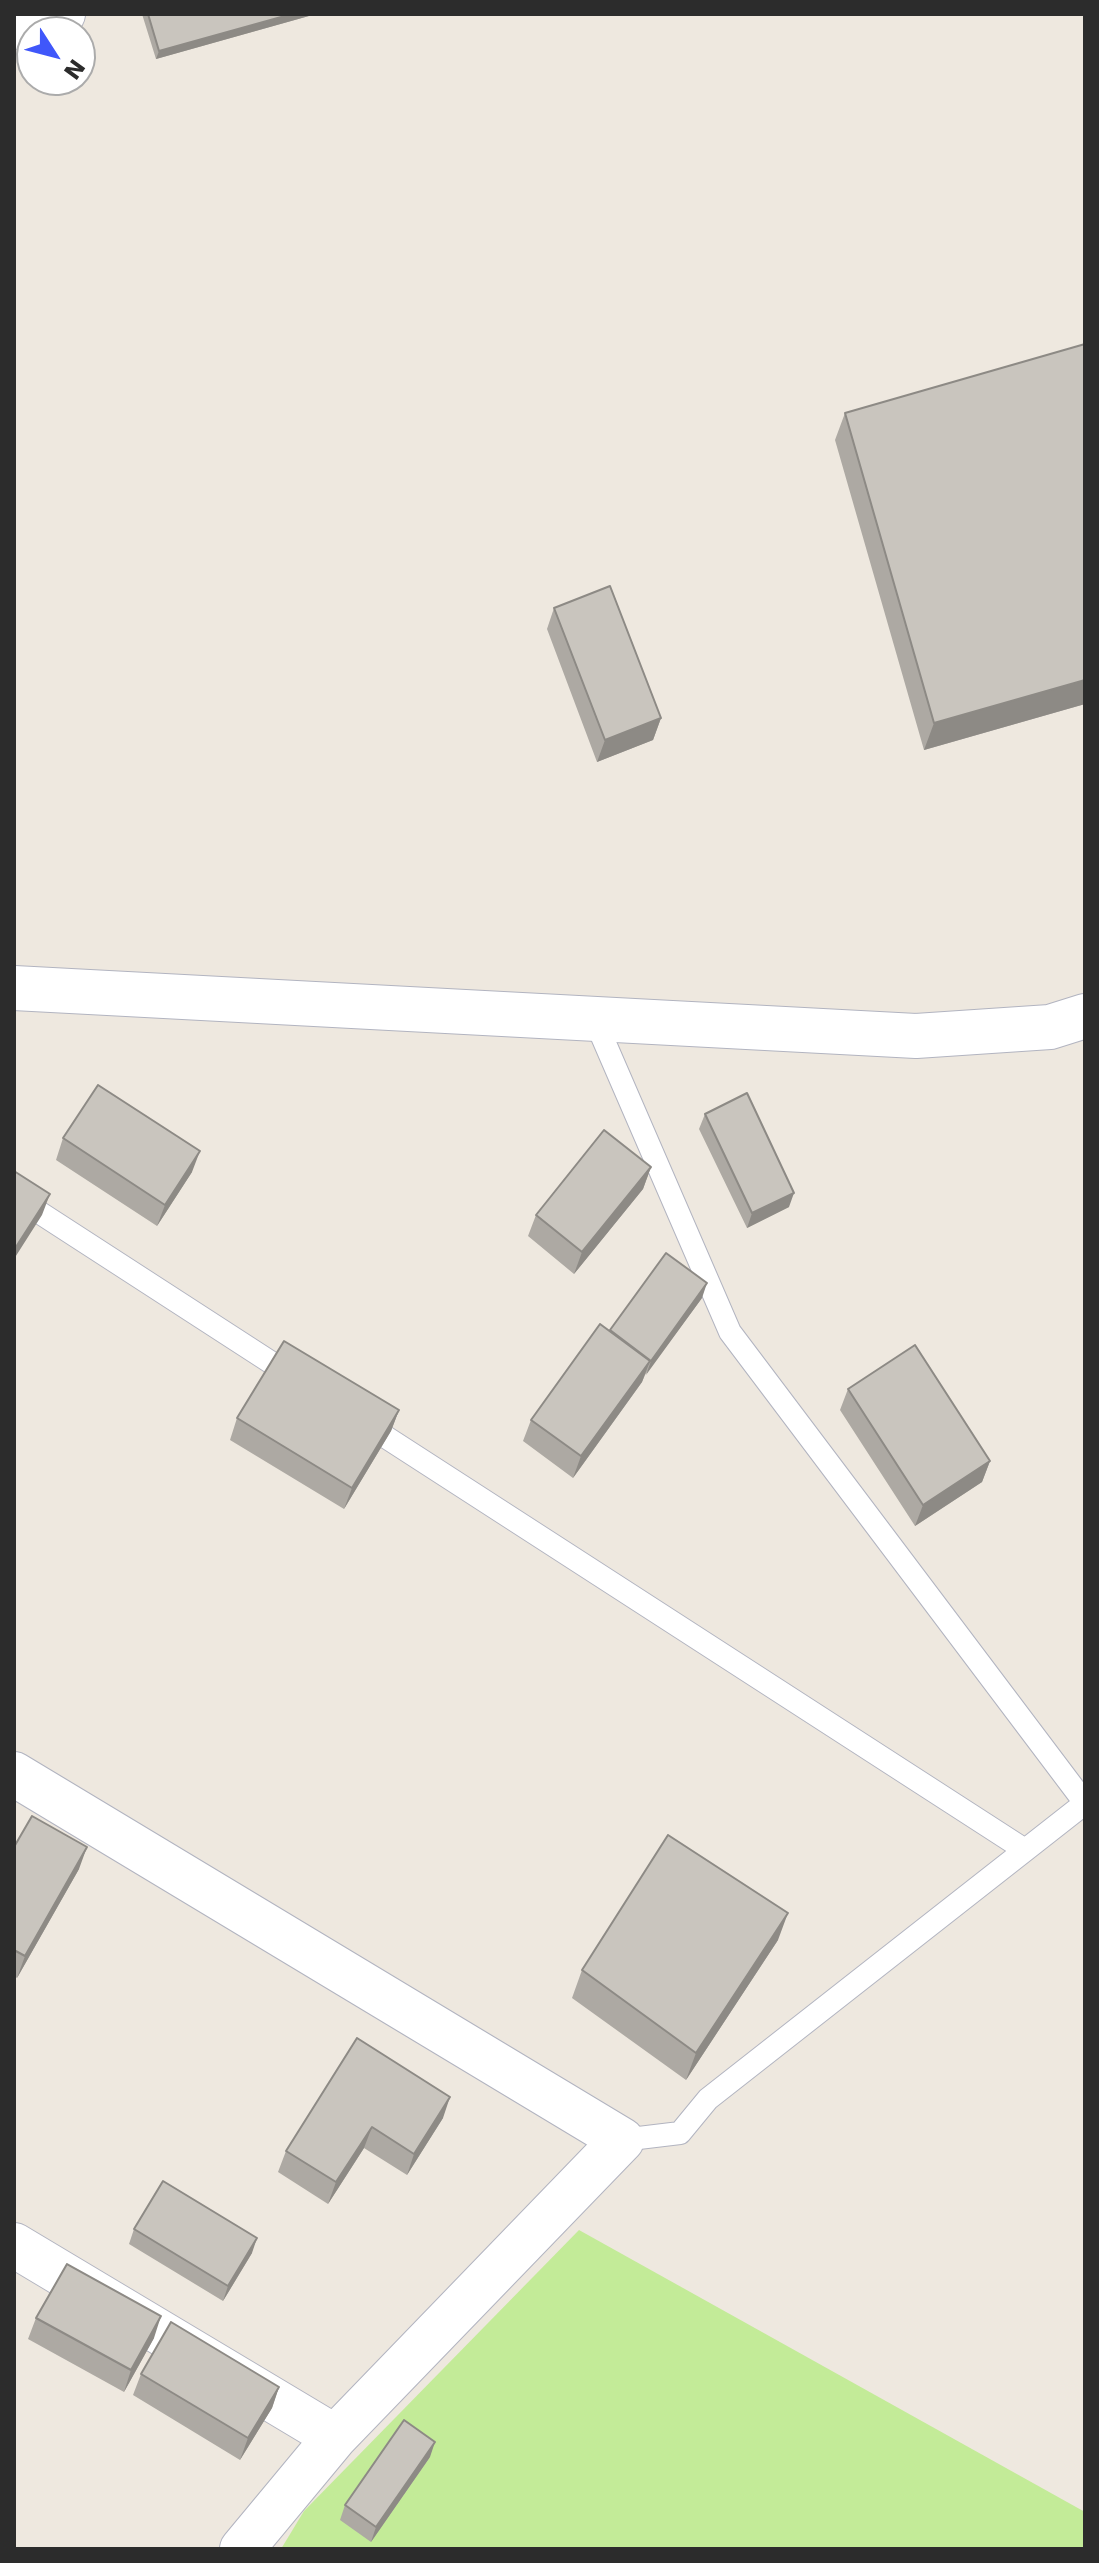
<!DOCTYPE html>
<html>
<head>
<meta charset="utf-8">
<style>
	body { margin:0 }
	#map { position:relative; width:1099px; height:2563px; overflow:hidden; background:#eee8df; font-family:"DejaVu Sans",sans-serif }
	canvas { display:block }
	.frame { position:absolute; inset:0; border:16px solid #2c2c2c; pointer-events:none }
	.north { position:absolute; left:16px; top:16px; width:80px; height:80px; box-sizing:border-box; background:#fff; border:2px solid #ababab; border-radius:50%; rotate:126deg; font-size:22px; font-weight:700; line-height:32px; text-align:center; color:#2c2c2c }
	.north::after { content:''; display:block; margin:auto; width:28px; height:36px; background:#4057fa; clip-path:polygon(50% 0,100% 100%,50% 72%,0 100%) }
</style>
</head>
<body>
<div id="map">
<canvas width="1099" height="2563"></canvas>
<div class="frame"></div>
<div class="north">N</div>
</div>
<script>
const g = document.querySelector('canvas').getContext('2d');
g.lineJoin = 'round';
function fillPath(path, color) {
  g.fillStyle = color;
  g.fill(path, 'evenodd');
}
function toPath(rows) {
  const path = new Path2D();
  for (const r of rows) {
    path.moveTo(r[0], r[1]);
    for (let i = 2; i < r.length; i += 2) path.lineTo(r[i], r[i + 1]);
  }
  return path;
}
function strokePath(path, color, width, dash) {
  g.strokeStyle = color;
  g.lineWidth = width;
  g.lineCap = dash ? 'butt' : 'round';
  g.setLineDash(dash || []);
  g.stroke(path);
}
fillPath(toPath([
	[579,2230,1085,2512,1085,2549,281,2549,304,2511]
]), '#c3eb98');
const lane = toPath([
	[594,1018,730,1332,1085,1803],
	[14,1196,295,1378],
	[364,1423,1025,1850],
	[622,2140,680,2133,708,2099,1084,1804]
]);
const street = toPath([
	[14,27,63,14],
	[14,988,916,1036,1050,1027,1085,1016],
	[14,1774,622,2140,335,2437,242,2549],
	[14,2245,335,2437]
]);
strokePath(lane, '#b2b4c0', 24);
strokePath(street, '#b2b4c0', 46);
strokePath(lane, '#fff', 22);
strokePath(street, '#fff', 44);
fillPath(toPath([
	[142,14,316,14,156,59],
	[1085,344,1085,704,924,750,835,440,845,413],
	[554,608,661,718,653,740,597,762,547,629],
	[705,1114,789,1207,747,1228,699,1129],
	[63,1138,192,1172,157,1226,56,1160],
	[651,1167,643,1189,574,1274,528,1236,536,1215],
	[702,1298,645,1375,642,1382,573,1478,523,1441,531,1420,609,1331],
	[848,1389,990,1461,982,1482,915,1526,840,1410],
	[399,1410,391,1431,344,1509,230,1440,237,1418],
	[14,1847,79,1869,17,1978,14,1976],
	[778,1940,686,2080,572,1998,582,1970],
	[357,2038,443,2118,407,2175,364,2148,328,2204,278,2172,286,2151],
	[134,2229,252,2253,223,2301,129,2244],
	[36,2318,154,2338,124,2392,28,2339],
	[141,2374,279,2387,272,2408,240,2460,133,2395],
	[430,2457,371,2542,340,2520,345,2505]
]), '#ada9a3');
fillPath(toPath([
	[292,14,316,14,156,59,159,51],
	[1085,680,1085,704,924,750,934,723],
	[661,718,653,740,597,762,605,740],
	[200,1151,192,1172,157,1226,165,1205],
	[651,1167,643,1189,574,1274,582,1252],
	[794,1193,789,1207,747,1228,752,1213],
	[50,1194,42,1215,14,1259,14,1250],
	[707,1283,702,1298,646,1375,651,1361],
	[650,1361,642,1382,573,1478,581,1456],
	[399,1410,391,1431,344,1509,352,1488],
	[990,1461,982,1482,915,1526,923,1505],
	[87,1847,79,1869,17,1978,25,1956],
	[788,1913,778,1940,686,2080,696,2053],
	[450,2097,443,2118,407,2175,414,2154],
	[372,2127,364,2148,328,2204,336,2182],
	[257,2238,252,2253,223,2301,228,2286],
	[161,2316,154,2338,124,2392,131,2370],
	[279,2387,272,2408,240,2460,248,2438],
	[435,2442,430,2457,371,2542,376,2527]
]), '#8d8a85');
const building = toPath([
	[148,14,292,14,159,51,148,14],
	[1085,344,1085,680,934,723,845,413,1085,344],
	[610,586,661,718,605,740,554,608,610,586],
	[98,1085,200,1151,165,1205,63,1138,98,1085],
	[747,1093,794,1193,752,1213,705,1114,747,1093],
	[604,1130,651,1167,582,1252,536,1215,604,1130],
	[14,1171,50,1194,14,1250,14,1171],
	[666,1253,707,1283,651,1361,610,1330,666,1253],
	[600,1324,650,1361,581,1456,531,1420,600,1324],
	[284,1341,399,1410,352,1488,237,1418,284,1341],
	[915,1345,990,1461,923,1505,848,1389,915,1345],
	[32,1816,87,1847,25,1956,14,1950,14,1847,32,1816],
	[668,1835,788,1913,696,2053,582,1970,668,1835],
	[357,2038,450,2097,414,2154,372,2127,336,2182,286,2151,357,2038],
	[163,2181,257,2238,228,2286,134,2229,163,2181],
	[67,2264,161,2316,131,2370,36,2318,67,2264],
	[171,2322,279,2387,248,2438,141,2374,171,2322],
	[404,2420,435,2442,376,2527,345,2505,404,2420]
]);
fillPath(building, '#c9c5be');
strokePath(building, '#8d8a85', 2);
</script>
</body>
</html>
